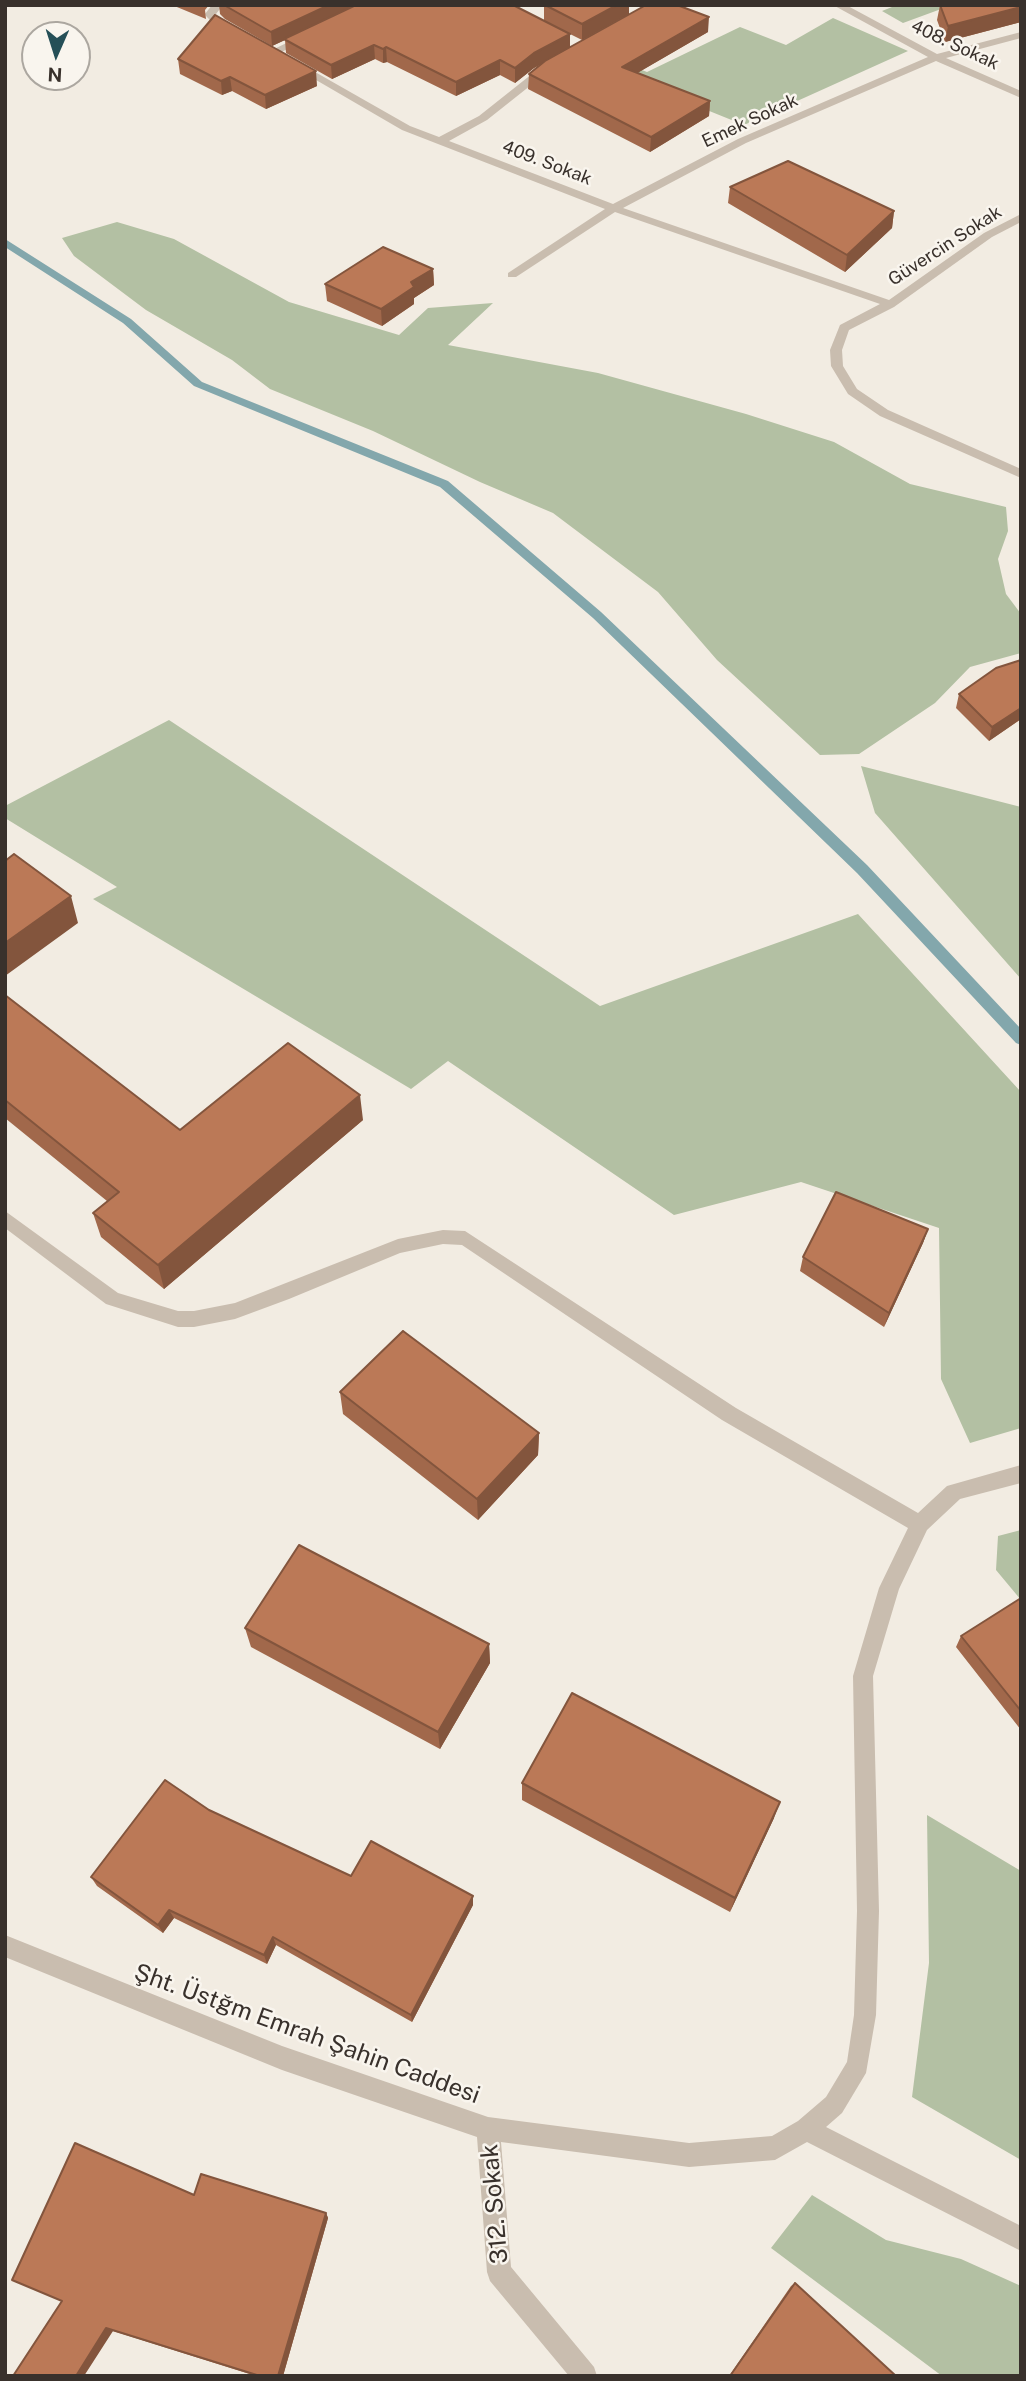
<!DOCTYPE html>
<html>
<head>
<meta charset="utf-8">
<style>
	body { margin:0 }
	#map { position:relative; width:1026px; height:2381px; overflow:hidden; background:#f2ece2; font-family:"Public Sans",sans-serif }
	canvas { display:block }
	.frame { position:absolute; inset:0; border:7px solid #39312c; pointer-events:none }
	.north { position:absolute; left:21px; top:21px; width:70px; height:70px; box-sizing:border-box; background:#f9f5ee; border:2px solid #aca7a0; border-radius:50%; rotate:183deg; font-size:19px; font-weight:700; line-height:28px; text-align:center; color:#39312c }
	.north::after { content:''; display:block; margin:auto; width:24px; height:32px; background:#254f57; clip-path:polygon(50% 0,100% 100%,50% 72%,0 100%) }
</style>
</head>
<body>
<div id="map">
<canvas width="1026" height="2381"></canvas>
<div class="frame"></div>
<div class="north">N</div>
</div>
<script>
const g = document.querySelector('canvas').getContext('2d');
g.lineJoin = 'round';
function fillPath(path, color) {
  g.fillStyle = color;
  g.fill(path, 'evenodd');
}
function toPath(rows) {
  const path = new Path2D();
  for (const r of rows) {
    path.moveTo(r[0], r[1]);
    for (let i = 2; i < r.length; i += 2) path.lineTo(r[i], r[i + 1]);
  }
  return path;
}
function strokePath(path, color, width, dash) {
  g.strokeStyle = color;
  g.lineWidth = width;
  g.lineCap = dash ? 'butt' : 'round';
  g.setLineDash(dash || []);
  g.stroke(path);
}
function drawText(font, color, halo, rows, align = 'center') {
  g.font = font + ' "Public Sans",sans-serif';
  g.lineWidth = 5;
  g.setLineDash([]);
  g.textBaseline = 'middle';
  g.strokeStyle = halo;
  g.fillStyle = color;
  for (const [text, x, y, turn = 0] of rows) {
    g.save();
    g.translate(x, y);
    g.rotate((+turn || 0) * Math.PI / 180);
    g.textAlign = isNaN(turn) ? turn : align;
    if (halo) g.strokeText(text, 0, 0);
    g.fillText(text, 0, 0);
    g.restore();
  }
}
fillPath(toPath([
	[897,5,952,5,903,23,882,11],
	[833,18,908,51,744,125,677,98,594,52,647,72,740,27,786,45],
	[117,222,174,239,289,302,399,335,428,308,493,303,448,345,598,373,746,414,834,442,910,484,1006,507,1008,531,998,559,1006,594,1021,614,1021,653,970,667,935,703,859,754,820,755,717,660,658,592,553,513,480,482,373,431,270,389,232,360,146,310,74,256,62,238],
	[169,720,600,1006,858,914,1021,1092,1021,1428,970,1443,941,1379,939,1228,801,1182,674,1215,448,1061,411,1089,93,899,117,887,5,818,5,806],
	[861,766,1021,807,1021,979,875,813],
	[1021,1530,1021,1600,996,1570,998,1536],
	[927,1815,1021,1871,1021,2160,912,2097,929,1963],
	[812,2195,886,2240,961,2259,1021,2286,1021,2376,942,2376,771,2248]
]), '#b3c0a3');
fillPath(toPath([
	[5,239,131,319,202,382,448,481,601,612,867,865,1021,1029,1021,1045,1016,1043,857,873,593,618,440,487,194,386,123,323,5,247,5,239]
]), '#83a7ac');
fillPath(toPath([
	[212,5,223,5,216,14,236,28,236,32,228,32,215,25,206,16,205,14,212,5],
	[833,5,846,5,937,54,1021,32,1021,38,946,58,1021,91,1021,98,936,61,746,143,623,208,889,300,984,233,1021,214,1021,222,992,237,894,307,849,330,842,350,843,366,857,389,888,410,1021,469,1021,478,880,416,848,394,831,366,830,350,840,325,880,304,615,212,516,277,508,277,508,273,605,209,402,130,292,66,301,64,410,126,439,137,479,116,542,66,550,66,550,70,487,120,449,141,613,204,738,139,928,57,833,5],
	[307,33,312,36,311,38,277,54,268,52,307,33],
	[5,1211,118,1293,178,1311,194,1311,235,1303,398,1239,443,1230,465,1231,736,1408,918,1513,947,1486,1021,1465,1021,1483,960,1499,927,1530,899,1589,873,1676,879,1911,876,2015,866,2073,842,2113,826,2127,1021,2226,1021,2251,807,2142,775,2160,689,2167,501,2142,511,2267,594,2367,597,2376,569,2376,490,2281,487,2272,477,2137,282,2070,5,1957,5,1935,282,2046,488,2117,689,2143,772,2136,798,2121,826,2097,847,2062,854,2015,857,1911,853,1676,879,1588,908,1528,722,1420,462,1245,443,1244,400,1253,289,1299,235,1319,194,1327,178,1327,106,1304,5,1228,5,1211]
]), '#c9bdaf');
fillPath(toPath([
	[172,5,209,5,205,10,206,19],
	[219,5,513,5,544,21,544,5,629,5,629,14,582,40,570,34,570,48,708,32,637,73,710,101,709,116,650,152,528,89,529,74,543,63,534,68,515,83,500,75,456,96,387,62,383,63,375,59,332,79,286,53,285,40,272,46,225,19,220,14],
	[940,5,1021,5,1021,22,945,42,937,20],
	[178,59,317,86,266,109,232,91,222,95,180,74],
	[730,187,894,211,892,228,845,272,728,203],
	[433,269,434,285,414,298,414,304,382,326,327,301,325,284],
	[1021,660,1021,719,989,741,956,708,959,694],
	[5,995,180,1130,363,1120,164,1289,101,1237,93,1213,107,1201,5,1118],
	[928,1229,923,1243,884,1327,800,1271,803,1257],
	[340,1392,539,1433,538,1455,478,1520,343,1414],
	[1021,1598,1021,1730,956,1647,961,1636],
	[245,1628,489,1644,490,1663,440,1749,251,1647],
	[522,1783,774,1818,730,1912,522,1800],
	[209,1810,351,1876,473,1896,473,1905,412,2022,276,1945,267,1964,174,1918,163,1933,97,1886,91,1877],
	[194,2195,326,2213,328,2218,283,2376,256,2376,113,2331,13,2376],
	[795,2283,896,2376,729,2376,791,2286]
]), '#a1684b');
fillPath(toPath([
	[329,5,361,5,284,39,285,40,272,46,271,32],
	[617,5,629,5,629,14,582,40,582,24],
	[1021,7,1021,22,945,42,948,26],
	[709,17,708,32,622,82,622,67],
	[570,34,570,48,534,68,515,83,515,68,534,53],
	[374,45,375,59,332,79,331,65],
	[386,47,387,62,383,63,383,49],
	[500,60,500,75,456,96,456,82],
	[316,71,317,86,266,109,265,95],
	[230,77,232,91,222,95,221,81],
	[710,101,709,116,650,152,651,137],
	[894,211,892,228,845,272,847,255],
	[433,269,434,285,414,298,414,304,382,326,381,309,411,282],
	[1021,708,1021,719,989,741,992,727],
	[71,896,78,923,5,976,5,943],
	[360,1095,363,1120,164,1289,158,1265],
	[928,1229,923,1243,884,1327,889,1313],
	[539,1433,538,1455,478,1520,477,1499],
	[489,1644,490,1663,440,1749,438,1732],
	[780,1802,774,1818,730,1912,735,1898],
	[473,1896,473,1905,412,2022,411,2015],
	[169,1910,174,1918,163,1933,158,1925],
	[273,1937,276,1945,267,1964,264,1955],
	[326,2213,328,2218,283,2376,278,2376],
	[106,2328,113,2331,84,2376,76,2376]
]), '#83553d');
const building = toPath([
	[224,5,329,5,271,32,224,5],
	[356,5,513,5,570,34,534,53,515,68,500,60,456,82,386,47,383,49,374,45,331,65,284,39,356,5],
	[545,5,617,5,582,24,545,5],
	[646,5,677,5,709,17,622,67,710,101,651,137,529,74,545,61,646,5],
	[940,5,1021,5,1021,7,948,26,940,5],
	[215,15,316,71,265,95,230,77,221,81,178,59,215,15],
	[788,161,894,211,847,255,730,187,788,161],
	[383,247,433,269,411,282,414,287,381,309,325,284,383,247],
	[1021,660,1021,708,992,727,959,694,996,668,1021,660],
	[14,854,71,896,5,943,5,861,14,854],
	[5,995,180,1130,288,1043,360,1095,158,1265,93,1213,119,1192,5,1100,5,995],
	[836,1192,928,1229,889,1313,803,1257,836,1192],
	[403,1331,539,1433,477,1499,340,1392,403,1331],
	[299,1545,489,1644,438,1732,245,1628,299,1545],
	[1021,1598,1021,1711,961,1636,1021,1598],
	[572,1693,780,1802,735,1898,522,1783,572,1693],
	[165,1780,209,1810,351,1876,371,1841,473,1896,411,2015,273,1937,264,1955,169,1910,158,1925,91,1877,165,1780],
	[75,2143,194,2195,201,2174,326,2213,278,2376,260,2376,106,2328,76,2376,13,2376,62,2301,12,2280,75,2143],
	[795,2283,896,2376,730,2376,795,2283]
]);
fillPath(building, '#bb7957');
strokePath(building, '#83553d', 2);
drawText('18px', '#39312c', '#f9f5ee', [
	["408. Sokak",955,45,25],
	["Emek Sokak",750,121,-25],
	["409. Sokak",547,163,21],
	["Güvercin Sokak",945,246,-33]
]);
drawText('24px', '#39312c', '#f9f5ee', [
	["Şht. Üstğm Emrah Şahin Caddesi",307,2034,20],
	["312. Sokak",495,2204,-95]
]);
</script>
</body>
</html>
